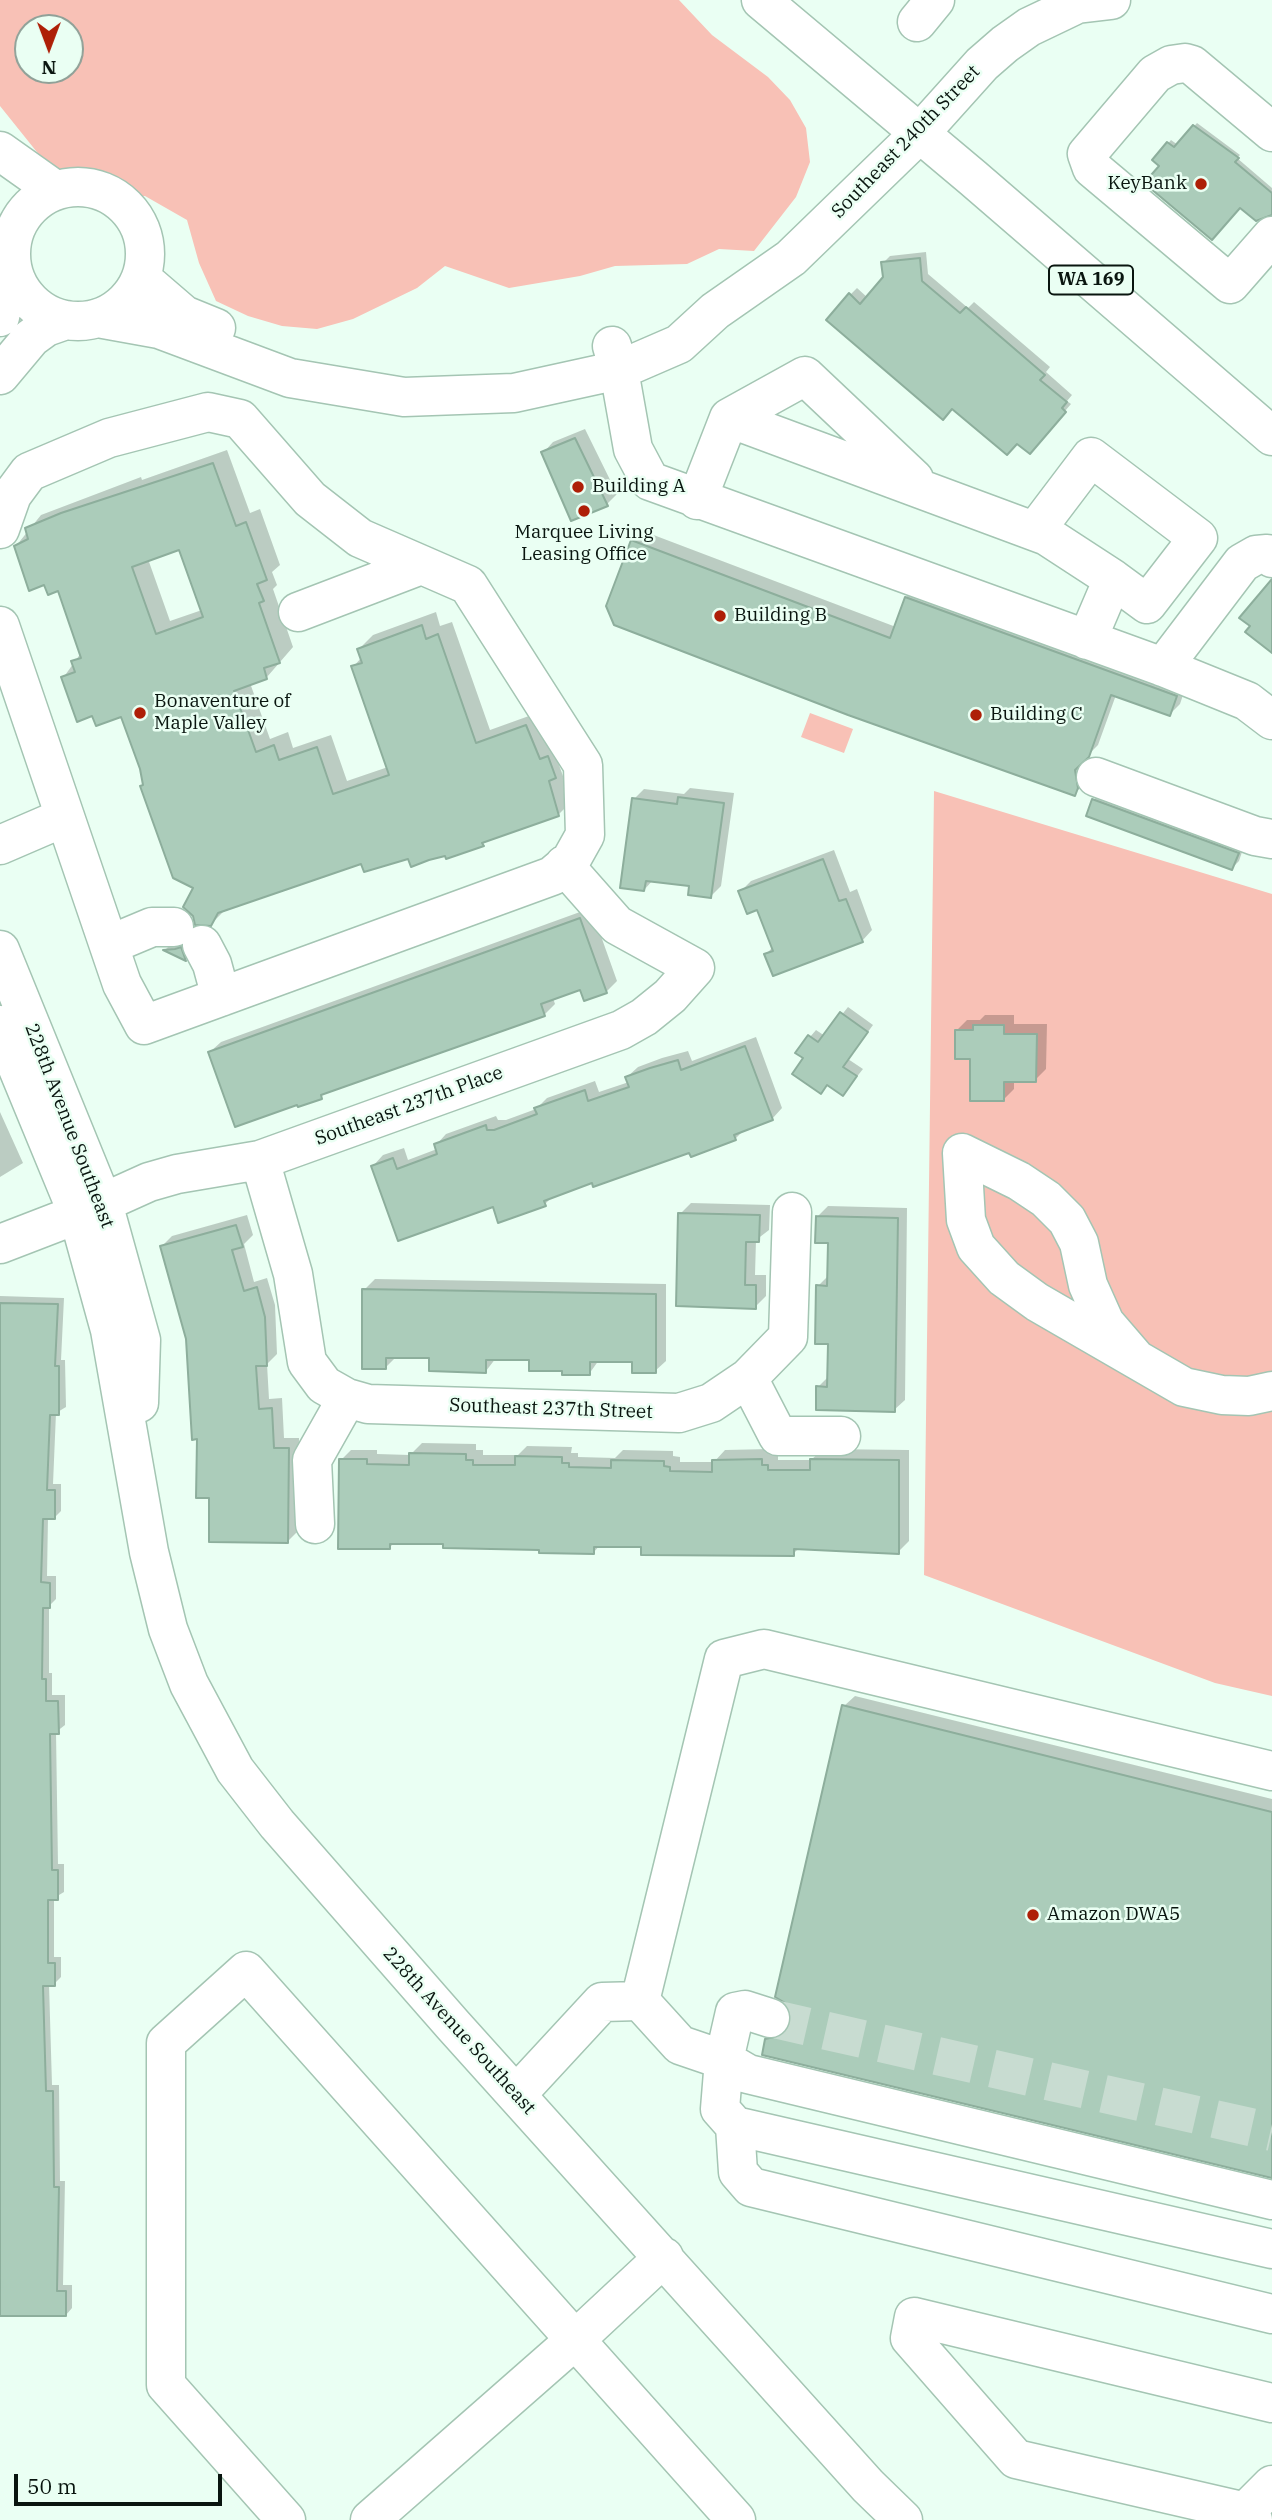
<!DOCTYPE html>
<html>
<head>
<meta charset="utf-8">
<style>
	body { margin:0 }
	#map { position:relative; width:1272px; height:2520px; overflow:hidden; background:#eafff3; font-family:"IBM Plex Serif",serif }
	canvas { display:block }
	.north { position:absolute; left:14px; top:14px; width:70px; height:70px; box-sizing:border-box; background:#eafff3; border:2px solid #90a198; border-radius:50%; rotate:180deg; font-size:19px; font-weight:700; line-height:28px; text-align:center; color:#09150f }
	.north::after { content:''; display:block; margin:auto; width:24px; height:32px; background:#ae1f07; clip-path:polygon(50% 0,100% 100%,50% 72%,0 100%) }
	.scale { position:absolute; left:14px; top:2474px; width:208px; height:32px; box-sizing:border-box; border:4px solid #09150f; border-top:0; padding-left:9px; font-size:21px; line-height:24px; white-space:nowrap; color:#09150f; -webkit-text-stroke:5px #eafff3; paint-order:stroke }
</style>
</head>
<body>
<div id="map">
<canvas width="1272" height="2520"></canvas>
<div class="north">N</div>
<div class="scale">50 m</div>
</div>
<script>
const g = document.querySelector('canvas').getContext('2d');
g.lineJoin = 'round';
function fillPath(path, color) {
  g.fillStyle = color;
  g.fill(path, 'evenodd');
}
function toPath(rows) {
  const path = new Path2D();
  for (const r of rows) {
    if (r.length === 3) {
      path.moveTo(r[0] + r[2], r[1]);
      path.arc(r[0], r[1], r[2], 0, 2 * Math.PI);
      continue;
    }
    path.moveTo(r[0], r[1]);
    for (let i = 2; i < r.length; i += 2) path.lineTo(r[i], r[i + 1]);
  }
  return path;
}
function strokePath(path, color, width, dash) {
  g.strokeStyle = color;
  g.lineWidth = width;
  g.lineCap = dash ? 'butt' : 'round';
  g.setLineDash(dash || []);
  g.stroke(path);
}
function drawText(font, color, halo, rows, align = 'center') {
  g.font = font + ' "IBM Plex Serif",serif';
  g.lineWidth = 5;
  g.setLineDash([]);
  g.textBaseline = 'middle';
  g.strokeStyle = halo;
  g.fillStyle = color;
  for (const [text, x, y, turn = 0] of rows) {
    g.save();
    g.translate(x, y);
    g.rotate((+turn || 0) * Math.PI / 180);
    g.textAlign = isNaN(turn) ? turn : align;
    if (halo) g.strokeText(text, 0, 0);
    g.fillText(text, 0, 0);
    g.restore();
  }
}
fillPath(toPath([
	[0,0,679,0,712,35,768,77,790,100,806,128,810,162,796,197,754,251,719,249,687,264,615,266,580,276,509,288,445,266,417,288,353,319,317,329,282,326,248,316,216,301,199,263,187,220,145,196,91,201,69,192,0,106],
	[28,28,70,28,70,70,28,70],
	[810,713,853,729,844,753,801,737],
	[934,791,1272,894,1272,1696,1215,1683,924,1575]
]), '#f8c1b6');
fillPath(toPath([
	[1197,123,1240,155,1237,158,1272,188,1272,213,1240,206,1154,160,1171,140,1178,145],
	[926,252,928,274,968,308,974,302,1050,367,1046,372,1072,395,1067,401,1071,404,1036,445,1017,442,1007,453,850,295,857,288,868,298,885,278,883,263,890,256],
	[585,429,617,494,607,504,543,453,553,442],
	[227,450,250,513,260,509,280,565,272,572,277,585,273,589,293,647,267,677,250,683,270,739,288,732,293,748,331,735,347,781,388,767,353,667,362,657,359,649,373,635,436,612,440,626,452,622,490,730,540,712,572,801,558,815,488,839,483,844,446,854,362,862,225,910,211,924,145,784,122,715,93,714,78,719,72,710,63,678,81,653,59,589,45,583,16,546,41,515,141,477,142,480],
	[180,548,202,610,170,621,148,559],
	[643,531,896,627,906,597,916,587,1186,686,1180,704,1170,714,1116,695,1098,745,1085,758,1087,776,1084,784,1074,794,633,541],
	[690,788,734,793,721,886,711,896,691,885,653,880,644,890,634,799,644,789,684,794],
	[1100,793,1244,846,1239,861,1232,868,1094,800],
	[834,850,850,892,857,889,872,930,862,941,766,954,773,947,758,908,740,892,751,881],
	[591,908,617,981,606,992,581,988,553,998,555,1004,544,1015,236,1125,210,1052,221,1042],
	[179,936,199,945,185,959,166,949],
	[848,1007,873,1025,848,1059,863,1069,843,1094,828,1084,820,1092,805,1058,810,1037,816,1030,825,1036],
	[985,1015,1014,1015,1014,1024,1047,1024,1046,1069,1035,1080,1014,1080,1014,1089,1003,1100,956,1031,967,1020,980,1020],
	[756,1037,782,1108,772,1119,745,1129,735,1139,593,1180,554,1195,545,1204,494,1205,373,1166,383,1155,404,1148,408,1160,437,1149,436,1145,446,1134,496,1116,498,1120,506,1120,536,1109,547,1098,595,1081,599,1092,629,1082,627,1077,638,1067,662,1058,688,1051,692,1061],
	[0,1112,23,1163,0,1177],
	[691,1203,770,1205,769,1230,756,1240,755,1275,766,1275,766,1296,755,1307,680,1214],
	[828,1206,907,1208,905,1400,894,1410,818,1387,829,1376,830,1342,818,1286,829,1275,830,1242,817,1217],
	[247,1215,253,1235,244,1244,254,1282,267,1278,275,1305,277,1354,267,1364,269,1399,282,1398,284,1438,299,1438,298,1531,287,1542,211,1496,199,1437,188,1338,162,1246,172,1236],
	[375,1279,666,1284,666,1361,655,1371,634,1360,599,1360,589,1374,531,1358,496,1358,486,1371,430,1356,397,1356,386,1367,364,1290],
	[0,1296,64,1298,61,1360,65,1360,66,1407,56,1413,53,1484,61,1484,61,1511,54,1518,48,1518,47,1576,56,1576,56,1599,49,1606,49,1673,52,1673,52,1695,65,1695,65,1725,56,1732,58,1864,64,1864,64,1892,54,1898,54,1957,61,1957,61,1977,54,1984,49,1984,52,2085,59,2085,60,2181,65,2181,63,2285,72,2285,72,2308,66,2315,0,2314],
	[422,1443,476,1444,476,1450,483,1450,483,1455,518,1455,527,1446,572,1447,571,1453,578,1453,578,1457,615,1458,623,1450,673,1451,673,1456,680,1457,680,1462,714,1462,725,1450,771,1449,771,1455,778,1455,778,1460,811,1460,823,1449,909,1450,909,1541,898,1552,799,1548,793,1554,643,1546,600,1545,594,1552,445,1543,395,1542,389,1548,341,1460,351,1450,377,1450,377,1454,410,1455],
	[855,1696,1272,1799,1272,2176,767,2040,778,2029,792,2026,844,1706]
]), '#0003');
const building = toPath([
	[1193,125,1239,158,1235,162,1272,193,1272,215,1256,221,1240,208,1212,240,1144,183,1159,166,1152,160,1167,142,1174,147,1193,125],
	[920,258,922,281,960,313,966,307,1045,375,1040,380,1067,402,1062,408,1066,412,1030,454,1017,444,1007,455,952,409,943,420,826,320,849,293,860,304,883,277,881,262,920,258],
	[575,438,608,506,571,521,541,452,575,438],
	[213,463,236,526,246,522,267,580,257,584,264,601,259,603,280,663,264,668,267,679,234,691,256,752,274,745,279,760,317,747,333,794,389,775,351,666,362,663,357,649,422,625,426,639,438,634,476,743,526,725,540,759,548,756,556,778,549,781,559,816,482,843,484,846,446,859,445,856,429,860,411,867,408,859,364,872,361,864,218,913,211,926,195,925,193,916,183,907,193,888,173,878,140,786,143,785,140,769,121,717,96,726,92,716,77,722,61,677,75,672,71,661,81,658,58,591,48,595,44,585,29,591,14,546,28,539,25,528,61,513,213,463],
	[179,550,203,617,156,634,132,567,179,550],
	[631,540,890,638,905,597,1177,696,1170,716,1111,695,1089,757,1075,770,1078,788,1075,796,848,715,614,625,606,606,631,540],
	[1272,579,1272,653,1245,632,1250,626,1239,618,1272,579],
	[678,797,724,803,711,898,688,895,689,886,646,881,644,891,620,888,632,798,677,804,678,797],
	[1092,799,1239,853,1232,870,1086,816,1092,799],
	[823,859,839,901,846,899,863,942,773,976,764,954,773,951,757,910,747,914,738,891,823,859],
	[580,918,607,993,584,1001,580,990,541,1004,545,1016,321,1095,322,1099,298,1107,297,1105,235,1127,208,1052,580,918],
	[181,947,186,961,163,950,175,949,181,947],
	[840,1012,868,1032,843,1067,857,1076,843,1096,827,1085,821,1094,792,1074,803,1058,795,1053,808,1035,818,1042,840,1012],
	[973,1025,1004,1025,1004,1034,1037,1034,1036,1082,1004,1082,1004,1101,970,1101,970,1059,955,1059,955,1030,973,1030,973,1025],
	[745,1046,773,1120,734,1135,736,1140,691,1157,689,1153,593,1187,592,1183,544,1201,546,1206,498,1223,493,1207,398,1241,371,1166,393,1158,397,1169,437,1154,434,1144,486,1125,487,1130,494,1130,537,1114,534,1108,585,1090,588,1101,629,1087,625,1077,650,1068,678,1060,681,1070,745,1046],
	[678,1213,760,1215,759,1242,746,1242,745,1285,756,1285,756,1309,676,1306,678,1213],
	[816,1216,898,1218,895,1412,816,1410,816,1386,827,1387,828,1344,815,1344,816,1285,827,1286,828,1243,815,1243,816,1216],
	[236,1225,243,1247,232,1250,244,1291,257,1287,265,1317,267,1366,256,1366,259,1409,272,1408,274,1448,289,1448,288,1543,209,1542,209,1498,196,1498,197,1439,192,1440,186,1339,160,1246,236,1225],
	[362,1289,656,1294,656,1373,632,1373,632,1362,590,1362,590,1375,562,1375,562,1371,529,1371,529,1360,486,1360,486,1373,429,1371,429,1358,386,1358,386,1369,362,1369,362,1289],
	[0,1303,58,1304,55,1366,59,1366,59,1415,50,1415,47,1490,55,1490,55,1519,43,1519,41,1582,50,1583,50,1608,43,1608,42,1679,46,1679,46,1701,58,1701,59,1734,50,1734,52,1870,58,1870,58,1900,48,1900,48,1963,55,1963,55,1986,43,1986,46,2091,53,2091,54,2187,59,2187,57,2291,66,2291,66,2316,0,2316,0,1303],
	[409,1453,466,1454,466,1460,473,1460,473,1465,515,1465,515,1456,562,1457,562,1463,569,1463,569,1467,611,1468,611,1460,664,1461,664,1466,670,1467,670,1471,712,1472,712,1460,762,1459,762,1465,768,1465,768,1470,810,1470,810,1459,899,1460,899,1554,794,1549,794,1556,641,1555,641,1547,594,1547,594,1554,539,1553,539,1550,443,1548,443,1544,390,1544,390,1549,338,1549,339,1459,367,1459,367,1464,409,1465,409,1453],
	[842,1705,1272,1812,1272,2178,762,2055,765,2039,784,2035,791,2024,791,2014,787,2004,775,1997,842,1705]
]);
fillPath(building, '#abccba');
strokePath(building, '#8dae9c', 2);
strokePath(toPath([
	[770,2018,1272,2132]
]), '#c8dcd1', 38, [38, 19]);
const minor = toPath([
	[917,22,935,0],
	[1272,132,1192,65,1185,63,1171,65,1155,74,1087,154,1092,168,1230,284,1272,236],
	[0,151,55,190],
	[78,254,67],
	[141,278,184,315,216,328],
	[0,317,11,262],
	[98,318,159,329,290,378,404,397,514,393,619,370,679,344,715,311,791,258,920,133,982,64,1005,44,1029,27,1077,4,1111,0],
	[612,346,619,370,633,449,650,481,1163,667,1247,701,1272,720],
	[0,375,31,338,46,327,66,320],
	[729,418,805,376,914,479],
	[697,500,729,418,1047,536,1113,579,1087,640],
	[0,529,12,495,29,472,109,438,208,412,240,419,310,499,360,538,468,585,583,765,585,835,571,860,552,876,144,1025,122,984,0,626],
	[1035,531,1091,457,1198,538,1147,604,1113,579],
	[298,612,421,565],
	[1163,667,1242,563,1256,555,1267,554,1272,558],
	[1096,777,1255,836,1272,839],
	[0,845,65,817],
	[109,945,152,927,174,927],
	[202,945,212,964,221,997],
	[0,950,103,1203,141,1340,139,1403],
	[0,1025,78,1214,110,1330,149,1552,168,1629,189,1684,235,1770,277,1824,453,2025,868,2486,903,2520],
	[260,1160,293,1274,307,1362,324,1385,347,1398,368,1404,679,1413,711,1403,748,1378],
	[792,1212,788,1337,748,1378,778,1436,841,1436],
	[0,1244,78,1214,149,1182,177,1174,260,1160,621,1030,644,1017,670,996,695,968,617,925,564,865],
	[1136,1359,1105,1323,1088,1285,1079,1243,1067,1220,1046,1199,1019,1181,962,1153,966,1220,976,1247,1004,1278,1037,1302,1184,1387,1222,1395,1249,1396,1272,1391],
	[315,1524,312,1460,347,1398],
	[640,2001,724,1659,764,1649,1272,1771],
	[770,2018,745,2010,735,2012,724,2060,720,2109,735,2126,1272,2249],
	[516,2095,602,2002,640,2001,680,2045,724,2060,748,2074,1272,2200],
	[735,2126,738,2172,751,2187,1272,2314],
	[286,2520,166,2385,166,2043,246,1971,736,2520],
	[370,2520,575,2340,664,2257],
	[1237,2520,1272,2485],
	[1253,2520,1246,2512,1016,2459,910,2338,914,2317,1272,2403]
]);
const major = toPath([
	[761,0,973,178,1272,436]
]);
strokePath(minor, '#a4c5b3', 41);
strokePath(major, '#a4c5b3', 41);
strokePath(minor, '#fff', 38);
strokePath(major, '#fff', 38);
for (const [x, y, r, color] of [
	[1201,184,7,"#ae1f07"],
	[578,487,7,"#ae1f07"],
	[584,511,7,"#ae1f07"],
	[720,616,7,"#ae1f07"],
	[140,713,7,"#ae1f07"],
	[976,715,7,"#ae1f07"],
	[1033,1915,7,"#ae1f07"]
]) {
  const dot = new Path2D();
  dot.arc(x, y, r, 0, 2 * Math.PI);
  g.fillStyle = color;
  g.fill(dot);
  strokePath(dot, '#eafff3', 2.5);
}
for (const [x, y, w] of [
	[1091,280,84]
]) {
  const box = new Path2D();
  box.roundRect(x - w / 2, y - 14.5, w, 29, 5);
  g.fillStyle = '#eafff3';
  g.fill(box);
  strokePath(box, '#09150f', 2);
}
drawText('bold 18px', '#09150f', null, [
	["WA 169",1091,280]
]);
drawText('19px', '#09150f', '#eafff3', [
	["Southeast 240th Street",906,142,-46],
	["Southeast 237th Place",409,1106,-20],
	["228th Avenue Southeast",69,1126,69],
	["Southeast 237th Street",551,1409,2],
	["228th Avenue Southeast",459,2031,48]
]);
drawText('19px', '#09150f', '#eafff3', [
	["KeyBank",1187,184,"right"],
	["Building A",592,487],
	["Marquee Living",584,533,"center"],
	["Leasing Office",584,555,"center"],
	["Building B",734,616],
	["Bonaventure of",154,702],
	["Maple Valley",154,724],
	["Building C",990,715],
	["Amazon DWA5",1047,1915]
], 'left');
</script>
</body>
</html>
